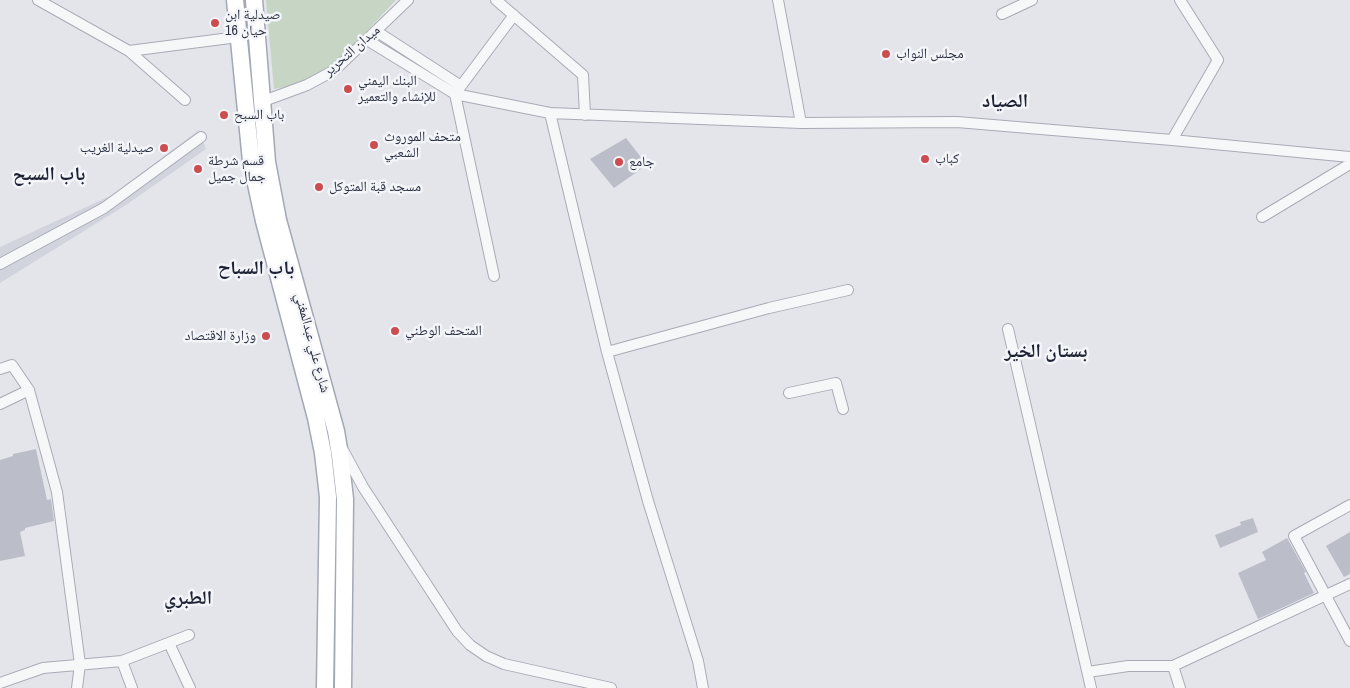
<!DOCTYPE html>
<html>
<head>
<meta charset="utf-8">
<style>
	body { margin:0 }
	canvas { display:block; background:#e3e5eb }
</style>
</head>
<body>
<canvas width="1350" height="688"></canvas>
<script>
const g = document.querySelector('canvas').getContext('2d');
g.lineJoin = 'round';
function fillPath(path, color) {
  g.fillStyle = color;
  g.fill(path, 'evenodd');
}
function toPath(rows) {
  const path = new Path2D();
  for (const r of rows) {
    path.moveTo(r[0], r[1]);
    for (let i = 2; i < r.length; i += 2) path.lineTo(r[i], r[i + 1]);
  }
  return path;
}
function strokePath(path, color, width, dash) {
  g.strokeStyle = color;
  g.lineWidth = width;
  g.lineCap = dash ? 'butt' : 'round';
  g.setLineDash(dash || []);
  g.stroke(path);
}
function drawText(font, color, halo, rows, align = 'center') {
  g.font = font + ' "Archivo Narrow","Noto Naskh Arabic",sans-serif';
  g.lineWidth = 5;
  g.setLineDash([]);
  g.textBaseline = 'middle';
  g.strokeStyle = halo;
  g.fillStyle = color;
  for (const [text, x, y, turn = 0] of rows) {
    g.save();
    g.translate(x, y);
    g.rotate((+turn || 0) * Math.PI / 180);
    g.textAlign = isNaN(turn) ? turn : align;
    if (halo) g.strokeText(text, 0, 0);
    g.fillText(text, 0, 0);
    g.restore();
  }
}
fillPath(toPath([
	[199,130,206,149,126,205,0,283,0,247,112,195]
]), '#d1d4dd');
fillPath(toPath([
	[266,0,396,0,335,65,305,83,274,89]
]), '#c7d5c5');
fillPath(toPath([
	[626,138,647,165,614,188,590,159],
	[36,449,47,500,51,499,54,521,25,528,25,530,20,532,25,556,0,561,0,460,13,456,13,454],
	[1253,518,1258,532,1220,548,1215,535,1241,525,1240,522],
	[1350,532,1350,574,1344,577,1326,546],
	[1287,538,1306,572,1304,573,1314,593,1258,619,1238,573,1266,560,1262,552]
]), '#bbbec8');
const minor = toPath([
	[38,0,129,51,185,100],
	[496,0,583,75,585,115],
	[778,0,801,123],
	[1002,14,1032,0],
	[376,31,461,86],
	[367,40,455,94,550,113,801,123,957,122,1172,140,1350,157],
	[129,51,238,37],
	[261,102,307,85,335,70,408,0],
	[550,113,607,352,648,501,698,661,703,688],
	[1172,140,1218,60,1180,0],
	[1262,217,1350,164],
	[0,264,104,208,201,137],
	[494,276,455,94,514,15],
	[1008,329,1091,688],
	[607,352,769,308,848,290],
	[0,369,12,365,29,390,57,492,80,664,77,688],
	[789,393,836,383,843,409],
	[0,404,29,390],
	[343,450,363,487,457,631,470,645,486,656,504,664,611,688],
	[1350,505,1294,536,1350,641],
	[169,643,190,688],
	[122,661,132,688],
	[1173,666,1180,688],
	[1088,672,1128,666,1173,666,1350,584],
	[0,683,43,668,122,661,189,635]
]);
const primary = toPath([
	[235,0,251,161,264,221,316,418,323,453,328,497,325,688],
	[254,0,267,162,278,220,336,431,340,455,345,499,343,688]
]);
strokePath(minor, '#a8abb5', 12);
strokePath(primary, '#a3a8b6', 19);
strokePath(minor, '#f6f7f9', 10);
strokePath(primary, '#fff', 16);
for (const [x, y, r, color] of [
	[215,23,5,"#cb4d50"],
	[886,54,5,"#cb4d50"],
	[348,89,5,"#cb4d50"],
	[224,115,5,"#cb4d50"],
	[374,145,5,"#cb4d50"],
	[164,148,5,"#cb4d50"],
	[925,159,5,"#cb4d50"],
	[619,162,5,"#cb4d50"],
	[198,169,5,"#cb4d50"],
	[319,187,5,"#cb4d50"],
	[395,331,5,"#cb4d50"],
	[266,336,5,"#cb4d50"]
]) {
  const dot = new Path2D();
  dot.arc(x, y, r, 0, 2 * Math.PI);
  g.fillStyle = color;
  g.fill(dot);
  strokePath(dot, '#f3f5f8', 2);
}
drawText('14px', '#2b3143', '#f3f5f8', [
	["صيدلية ابن",225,15],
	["حيان 16",225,31],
	["مجلس النواب",896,54],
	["البنك اليمني",358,81],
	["للإنشاء والتعمير",358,97],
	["باب السبح",234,115],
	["متحف الموروث",384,137],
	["الشعبي",384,153],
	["صيدلية الغريب",154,148,"right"],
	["كباب",935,159],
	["قسم شرطة",208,161],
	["جمال جميل",208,177],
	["جامع",629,162],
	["مسجد قبة المتوكل",329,187],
	["المتحف الوطني",405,331],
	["وزارة الاقتصاد",256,336,"right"]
], 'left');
drawText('14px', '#2b3143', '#f3f5f8', [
	["ميدان التحرير",352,51,-41],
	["شارع علي عبدالمغني",312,343,75]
]);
drawText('bold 19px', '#1d2234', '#f3f5f8', [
	["الصياد",1005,102],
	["باب السبح",49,175],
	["باب السباح",256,269],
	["بستان الخير",1046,352],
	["الطبري",188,599]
]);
</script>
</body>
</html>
